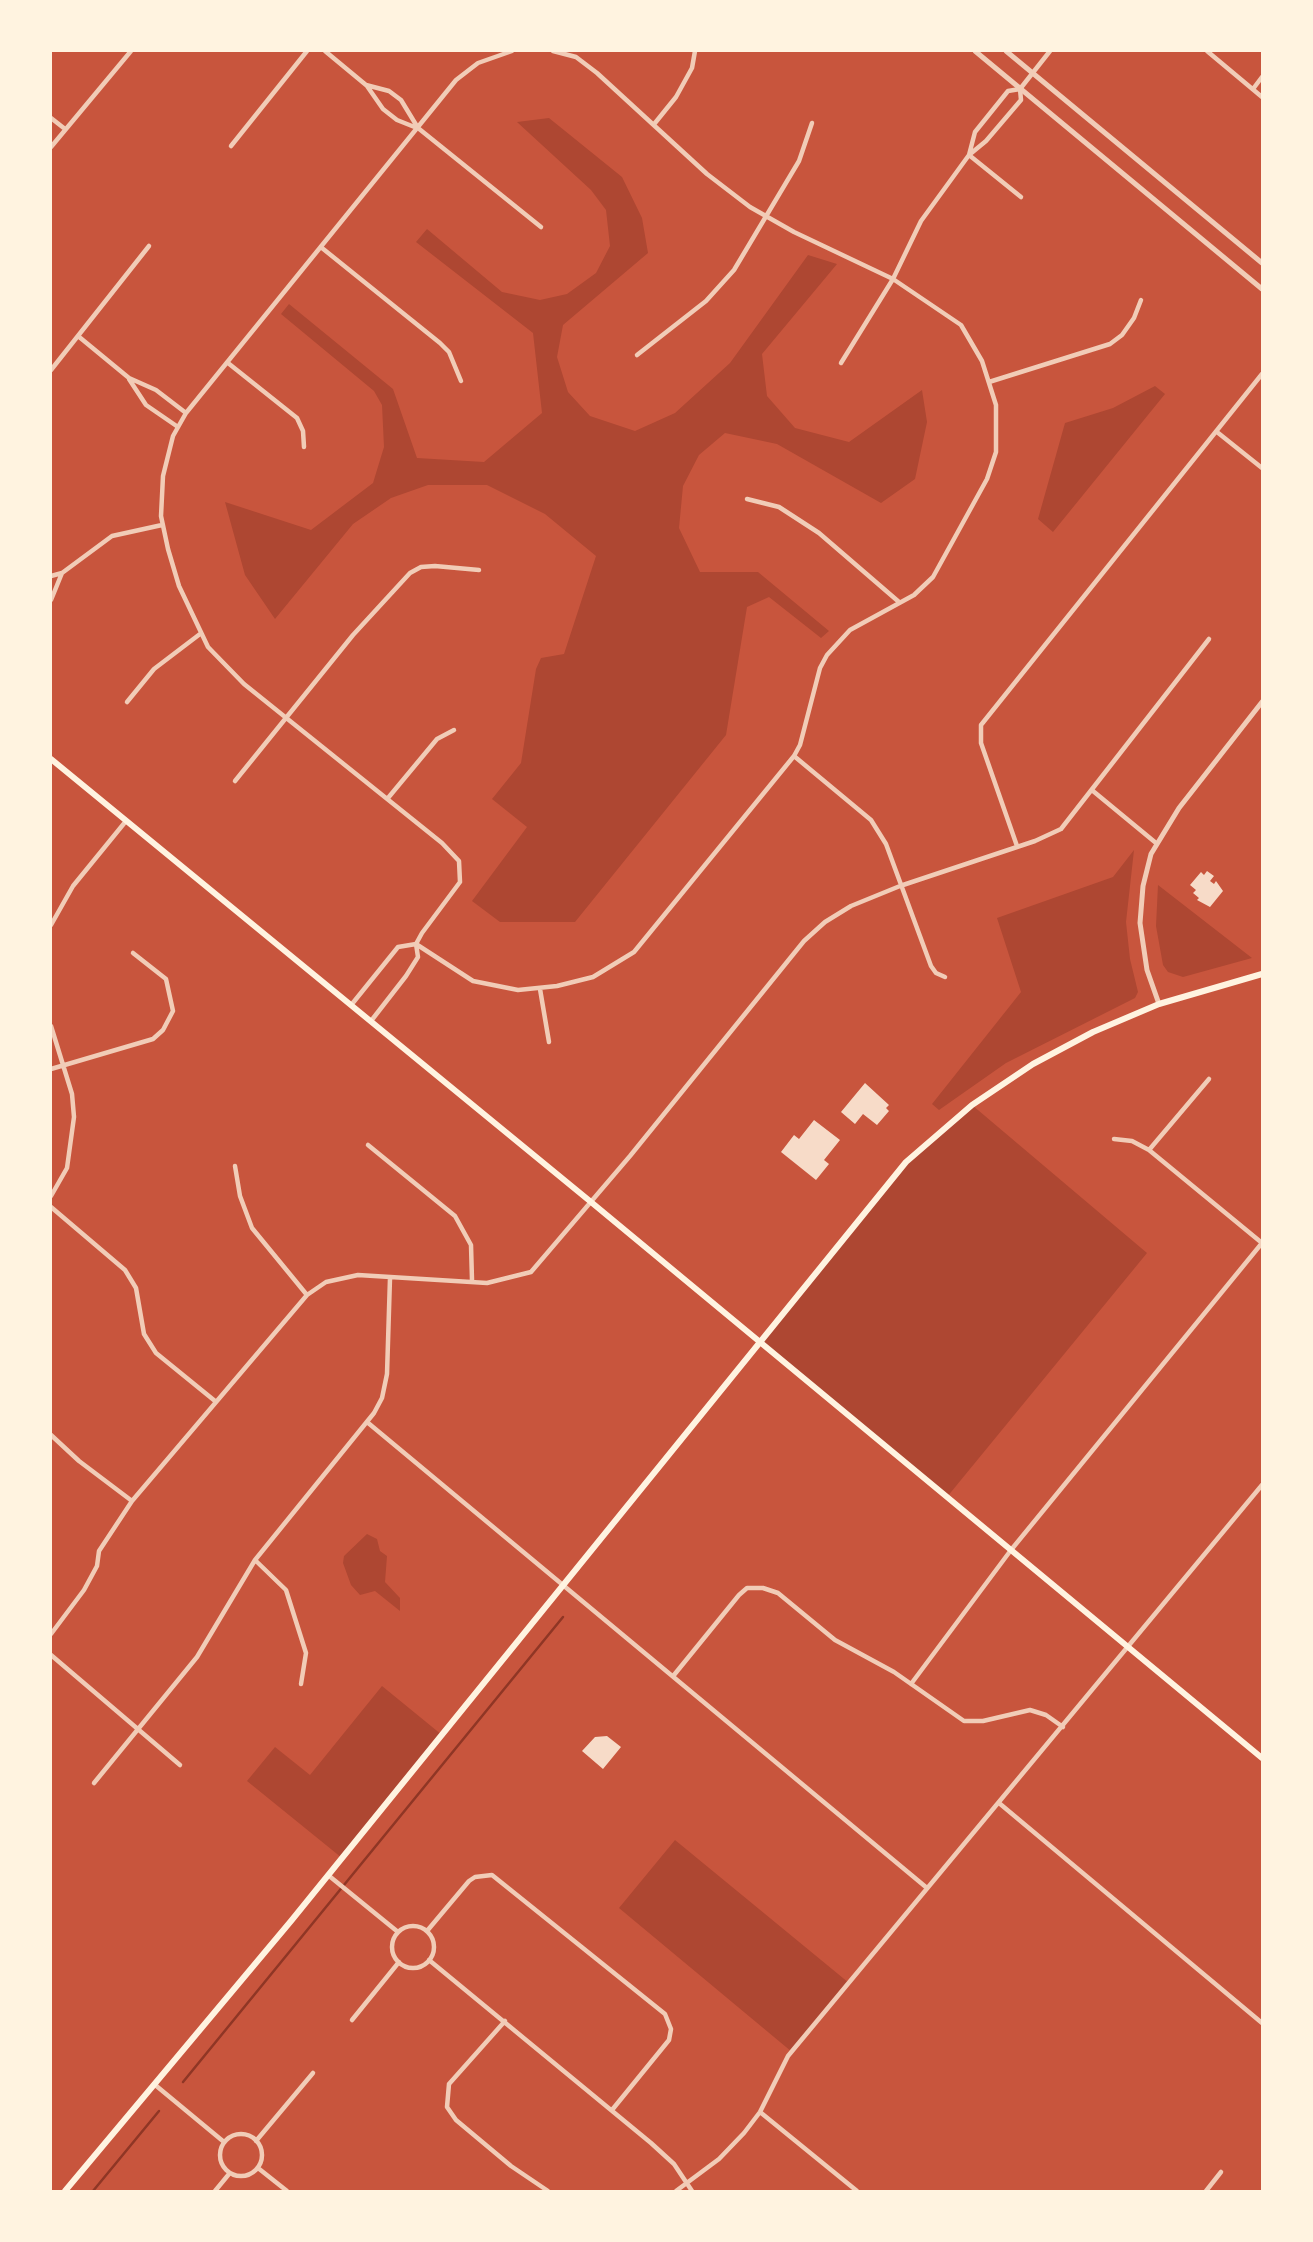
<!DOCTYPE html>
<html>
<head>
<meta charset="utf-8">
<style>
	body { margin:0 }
	#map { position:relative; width:1313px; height:2242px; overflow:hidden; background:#c8553d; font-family:"PT Sans",sans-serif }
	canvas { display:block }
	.frame { position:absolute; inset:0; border:52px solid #fff3e0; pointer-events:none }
</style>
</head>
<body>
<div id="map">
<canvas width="1313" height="2242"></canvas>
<div class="frame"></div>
</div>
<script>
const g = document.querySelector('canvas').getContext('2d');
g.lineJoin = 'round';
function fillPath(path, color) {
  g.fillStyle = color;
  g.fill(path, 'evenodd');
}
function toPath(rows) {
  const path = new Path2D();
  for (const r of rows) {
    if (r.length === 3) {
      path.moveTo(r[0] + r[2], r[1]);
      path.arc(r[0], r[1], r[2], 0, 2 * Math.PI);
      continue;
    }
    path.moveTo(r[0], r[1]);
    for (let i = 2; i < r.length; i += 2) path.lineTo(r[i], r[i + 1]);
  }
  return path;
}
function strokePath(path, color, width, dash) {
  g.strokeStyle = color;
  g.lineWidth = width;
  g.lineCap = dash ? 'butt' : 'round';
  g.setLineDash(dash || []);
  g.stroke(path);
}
fillPath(toPath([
	[549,118,622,177,642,218,648,253,563,325,557,357,568,392,590,416,635,431,675,413,730,363,808,255,837,264,762,354,767,396,795,428,849,442,922,390,927,422,915,479,881,503,777,444,725,433,699,455,683,486,679,528,700,572,758,572,829,631,821,638,769,597,747,607,726,735,575,922,500,922,472,901,527,827,492,799,521,763,536,669,541,658,564,654,596,556,545,514,487,485,428,485,391,498,353,524,275,619,245,575,225,502,311,530,373,483,384,447,382,405,374,391,281,314,289,304,393,389,417,458,484,462,542,413,533,333,416,242,427,229,502,292,540,300,567,294,596,273,610,246,606,210,591,190,517,122],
	[1155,386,1165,394,1053,532,1038,519,1065,423,1113,408],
	[1134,850,1126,922,1130,959,1138,992,1135,998,1006,1063,939,1110,932,1104,1021,992,997,918,1113,877],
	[1158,885,1252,958,1183,977,1168,972,1163,965,1156,926],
	[972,1105,1147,1253,947,1497,759,1341,900,1169],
	[367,1534,377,1539,380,1551,387,1556,385,1582,400,1598,400,1611,375,1591,360,1595,351,1585,343,1563,344,1556],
	[382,1686,442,1735,342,1858,247,1781,275,1747,310,1775],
	[675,1840,849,1983,792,2052,619,1908]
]), '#ae4732');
strokePath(toPath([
	[183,2082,563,1617],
	[93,2191,159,2111]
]), '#8f3625', 2.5);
fillPath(toPath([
	[1207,871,1214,876,1210,881,1214,884,1216,881,1223,891,1210,907,1197,900,1199,898,1193,893,1196,890,1190,885,1201,872,1204,875],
	[865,1083,889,1105,886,1108,889,1111,877,1125,863,1114,855,1124,841,1112],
	[814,1120,840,1140,824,1160,829,1164,816,1180,781,1152,794,1135,799,1139],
	[607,1736,621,1747,603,1769,582,1751,595,1737]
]), '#f7dbc8');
strokePath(toPath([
	[325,51,366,85,389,91,401,100,418,128,541,227],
	[1207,51,1262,97],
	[367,86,383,109,397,120,417,128],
	[1020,89,1021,100,986,141,969,155,1021,197],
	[1253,89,1262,77],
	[51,118,65,129],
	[655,123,676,97,692,68,695,51],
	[231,146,307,51],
	[51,147,131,51],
	[322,248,440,343,449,352,461,381],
	[78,336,129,378,156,390,186,413],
	[637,355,706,301,734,270,799,161,812,123],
	[228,363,297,418,303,431,304,447],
	[841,363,893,279,921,221,969,155,975,132,1008,91,1020,89,1050,51],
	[51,370,149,246],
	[129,379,146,405,178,427],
	[989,382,1110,344,1122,335,1134,318,1141,300],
	[1217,432,1262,468],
	[747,499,779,507,819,533,899,602],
	[62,573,112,536,162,525],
	[51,576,62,573,51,600],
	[127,702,154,669,200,634],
	[794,756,871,820,886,844,931,966,936,973,945,977],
	[235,781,353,635,410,573,421,567,435,566,479,570],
	[1093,791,1156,843],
	[388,798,437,739,454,730],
	[1017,846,981,743,981,725,1262,374],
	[51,925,73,886,126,821],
	[416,944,473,981,518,990,557,986,593,977,634,952,794,756,800,745,820,668,827,655,850,630,914,595,933,577,987,479,996,452,996,405,982,361,961,325,893,279,794,232,750,207,707,174,597,73,576,57,553,51],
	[540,989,549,1042],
	[352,1004,398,947,416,944],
	[371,1021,406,976,418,957,416,944,422,933,460,882,459,861,442,843,244,684,208,647,179,586,168,549,161,516,163,476,173,436,186,413,456,80,478,63,512,51],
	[51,1026,72,1094,74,1117,67,1168,51,1196],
	[51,1069,153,1039,163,1030,173,1011,166,979,133,953],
	[1114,1139,1132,1141,1149,1150,1262,1243],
	[368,1145,455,1216,471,1245,472,1280],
	[1149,1150,1209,1079],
	[235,1166,240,1196,252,1228,307,1295],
	[51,1207,125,1270,136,1288,144,1334,156,1353,215,1401],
	[367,1422,927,1888],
	[51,1435,79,1461,132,1501],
	[255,1560,286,1590,306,1653,301,1684],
	[51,1634,84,1590,97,1566,99,1551,132,1501,307,1295,326,1282,358,1275,487,1283,531,1272,630,1156,804,941,825,922,851,906,900,886,1035,841,1061,829,1209,639],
	[51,1655,180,1765],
	[674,1675,739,1595,747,1588,763,1588,778,1593,835,1640,894,1672,964,1721,983,1721,1030,1710,1046,1715,1063,1727],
	[911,1684,1011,1550,1262,1243],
	[94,1783,197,1657,255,1560,374,1413,382,1398,387,1374,390,1278],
	[999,1803,1262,2023],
	[328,1875,398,1932],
	[413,1947,21],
	[427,1931,469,1881,475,1877,492,1875,665,2014,671,2029,669,2040,612,2110],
	[429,1960,651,2143,674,2164,692,2191],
	[352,2020,399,1962],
	[505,2021,449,2084,447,2107,456,2120,511,2166,548,2191],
	[154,2084,224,2142],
	[760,2112,857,2191],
	[241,2155,21],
	[256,2141,313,2073],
	[258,2168,287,2191],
	[215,2191,229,2174],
	[676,2191,719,2159,744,2133,760,2112,788,2056,1262,1485],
	[1206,2191,1221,2172]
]), '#f1ccb7', 4.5);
strokePath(toPath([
	[975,51,1262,289],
	[1006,51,1262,263],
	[1159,1004,1147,970,1140,923,1143,886,1151,854,1179,808,1262,702]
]), '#f1ccb7', 5);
strokePath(toPath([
	[65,2191,291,1921,906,1162,972,1105,1033,1064,1093,1032,1159,1004,1262,974]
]), '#fff3e0', 6);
strokePath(toPath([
	[51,759,591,1202,1262,1758]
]), '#fff3e0', 6);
</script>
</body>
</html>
